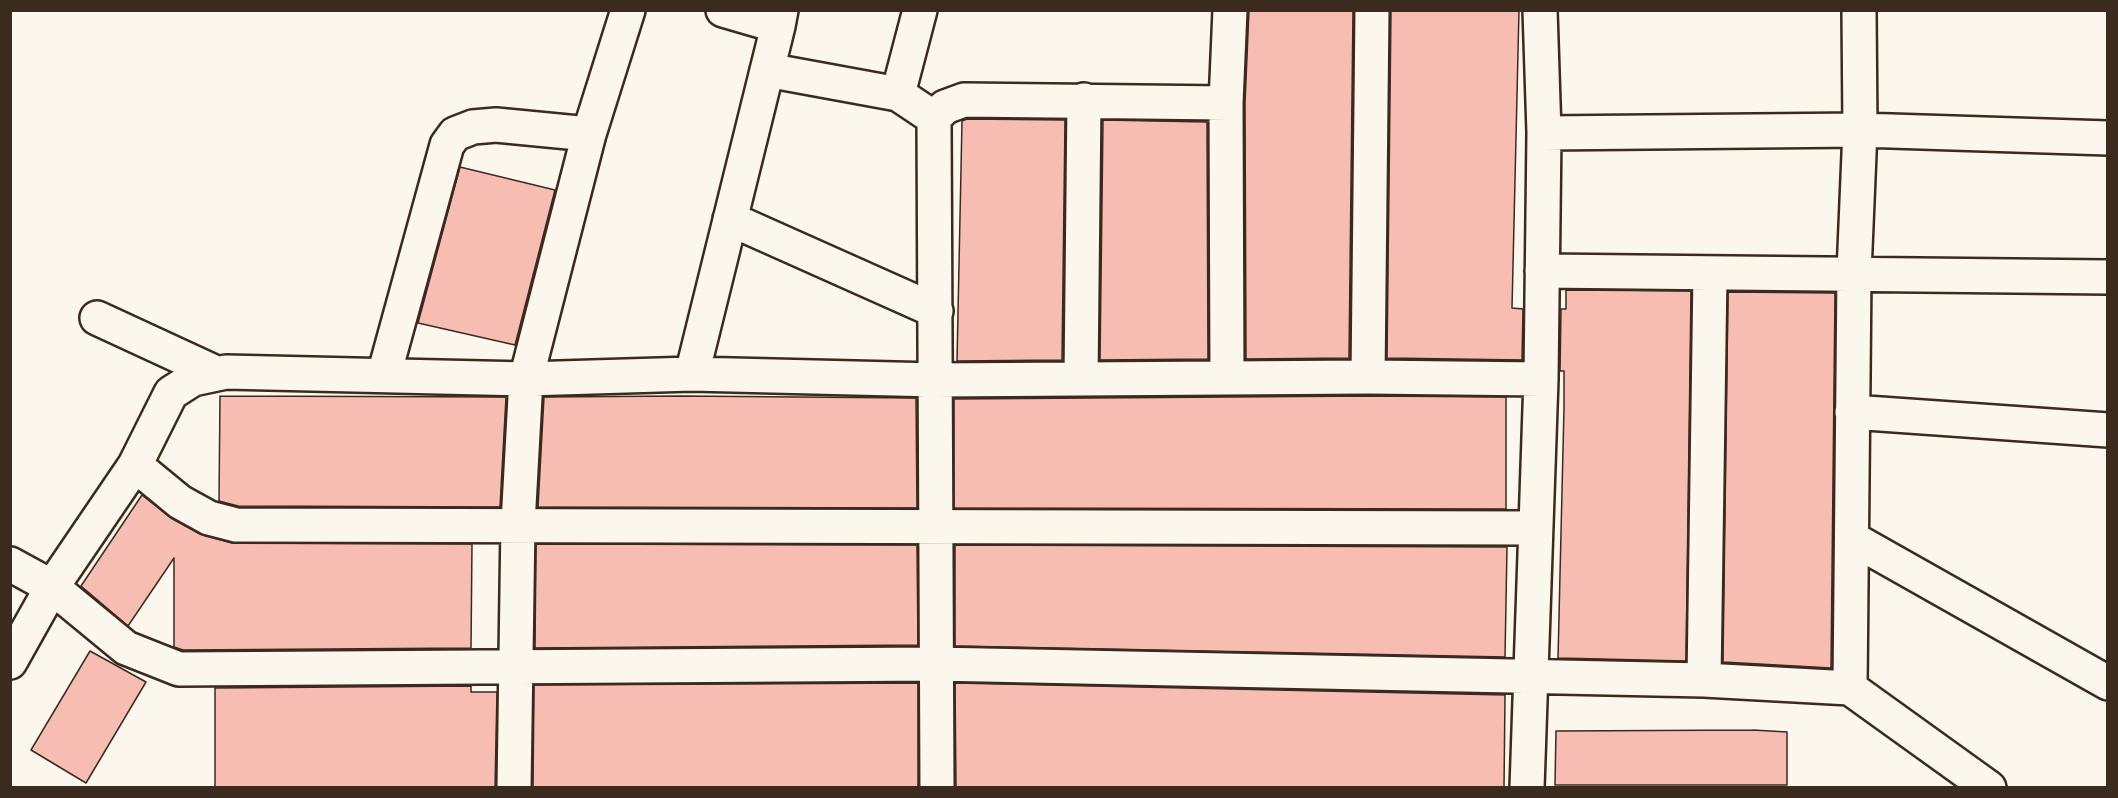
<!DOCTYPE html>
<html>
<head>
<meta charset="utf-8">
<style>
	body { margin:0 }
	#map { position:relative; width:2118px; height:798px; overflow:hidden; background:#fbf7ec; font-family:Mali,sans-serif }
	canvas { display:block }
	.frame { position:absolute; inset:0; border:12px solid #3b2a1e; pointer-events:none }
</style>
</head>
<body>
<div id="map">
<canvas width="2118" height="798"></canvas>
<div class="frame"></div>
</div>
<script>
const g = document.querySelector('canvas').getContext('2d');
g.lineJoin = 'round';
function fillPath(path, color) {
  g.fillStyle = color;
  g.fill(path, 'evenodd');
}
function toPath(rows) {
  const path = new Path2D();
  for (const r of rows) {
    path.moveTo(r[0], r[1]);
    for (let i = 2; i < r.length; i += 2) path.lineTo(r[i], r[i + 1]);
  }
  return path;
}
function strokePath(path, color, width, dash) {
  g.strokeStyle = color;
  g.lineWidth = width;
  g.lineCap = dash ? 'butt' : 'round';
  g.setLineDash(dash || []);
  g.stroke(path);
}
const building = toPath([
	[1249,10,1353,10,1349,358,1246,359,1245,103,1249,10],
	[1391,10,1519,10,1512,308,1523,309,1522,360,1387,358,1391,10],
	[967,119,1065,120,1062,360,957,361,962,121,967,119],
	[1103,120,1207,122,1208,359,1100,360,1103,120],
	[460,167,555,190,515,345,418,323,460,167],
	[1566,290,1691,291,1686,661,1558,658,1564,408,1564,371,1560,371,1561,309,1566,309,1566,290],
	[1728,292,1835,293,1831,668,1723,662,1728,292],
	[220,396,506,397,500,507,238,506,219,501,220,396],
	[681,396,916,398,917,508,538,507,544,397,681,396],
	[1368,396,1506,397,1506,509,954,508,954,399,1368,396],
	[142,495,171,518,200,534,232,543,472,544,471,648,183,650,174,647,174,558,128,626,81,586,142,495],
	[536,544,917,545,918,645,535,648,536,544],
	[955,545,1507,547,1505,657,955,646,955,545],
	[90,651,146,682,86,783,31,750,90,651],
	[918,683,918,788,533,788,534,685,918,683],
	[955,683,1505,695,1504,788,956,788,955,683],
	[471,686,471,692,497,692,495,788,215,788,215,688,471,686],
	[1753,730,1787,732,1787,785,1555,785,1556,731,1753,730]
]);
fillPath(building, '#f8bdb2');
strokePath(building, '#3b2a1e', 1.5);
const minor = toPath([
	[723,10,778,26,781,10],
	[767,70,898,94,934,118],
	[898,94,920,10],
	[1544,133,1860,130,2108,138],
	[730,219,936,311],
	[1542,271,2108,277],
	[97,318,216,373],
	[692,374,778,26],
	[384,375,447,145,455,134,473,127,496,125,589,134],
	[1227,377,1226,103,1230,10],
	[1368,377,1372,10],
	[1081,378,1084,100],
	[1852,412,2108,430],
	[135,465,180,502,209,518,236,525,1534,528],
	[1853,539,2108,683],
	[10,564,52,587,126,648,179,669,936,664,1704,680,1850,688,1854,273,1860,130,1859,10],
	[10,662,52,587,135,465,171,393,193,379,226,372,526,379,589,134,628,10],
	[1704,680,1710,273],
	[1850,688,1989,788],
	[514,788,518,524,526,379,692,374,936,380,1368,377,1541,379,1544,133,1540,10],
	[937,788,934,118,945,107,964,100,1226,103],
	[1527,788,1541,379]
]);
strokePath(minor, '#3b2a1e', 38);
strokePath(minor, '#fbf7ec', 33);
</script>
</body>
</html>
